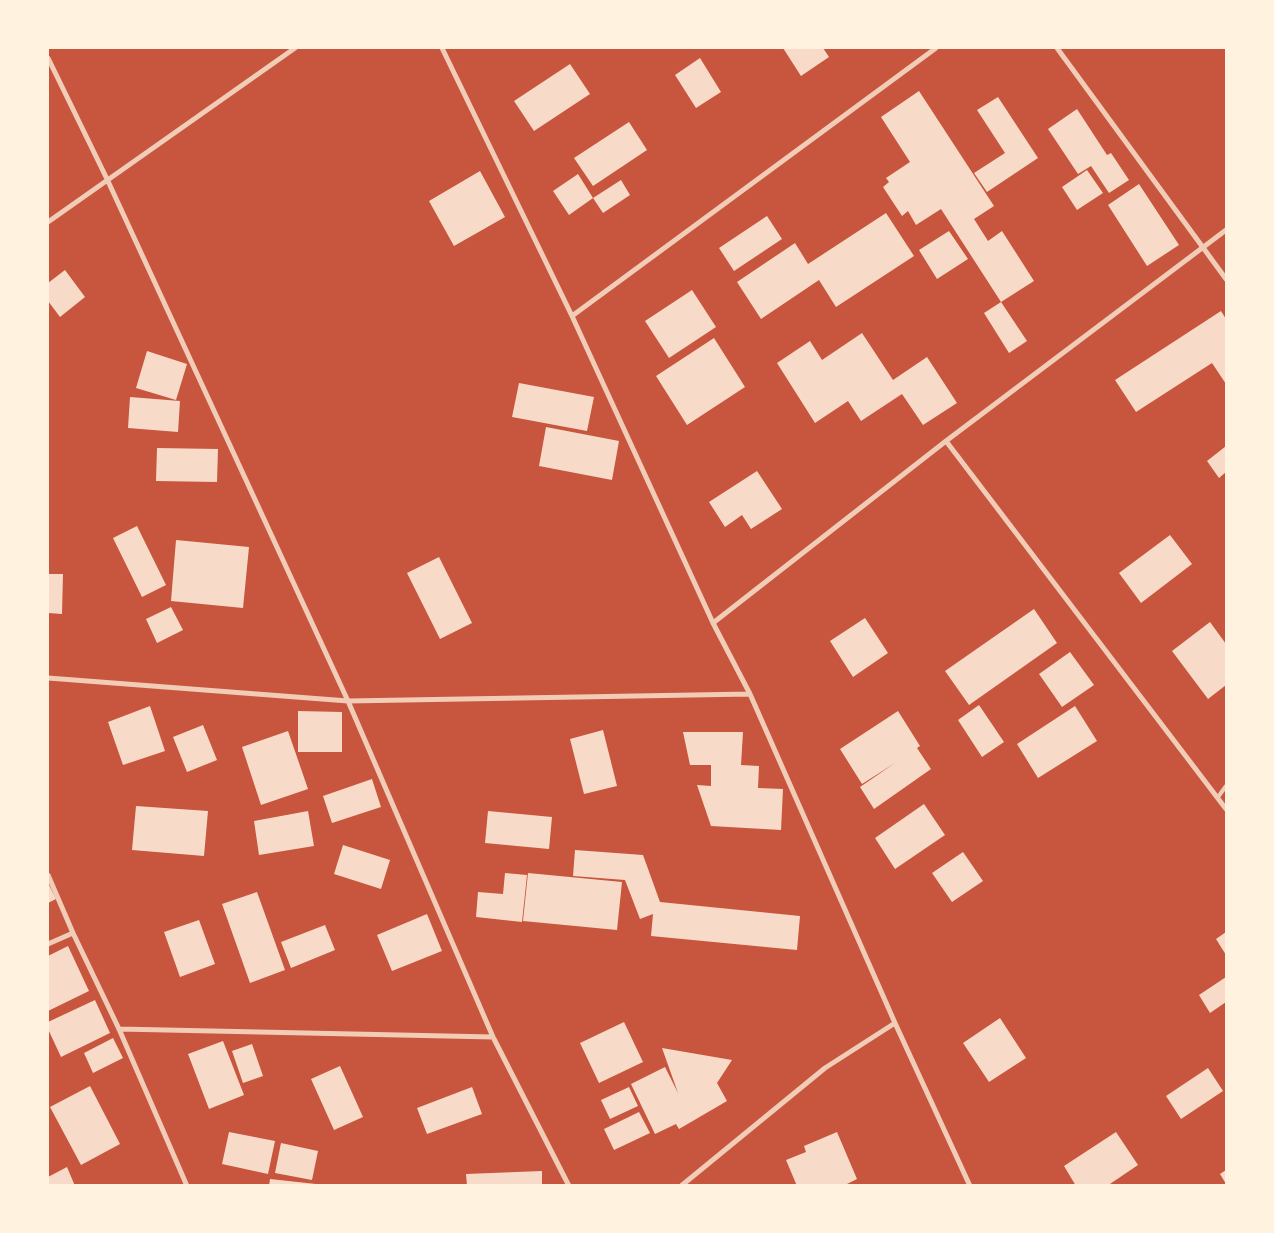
<!DOCTYPE html>
<html>
<head>
<meta charset="utf-8">
<style>
	body { margin:0 }
	#map { position:relative; width:1274px; height:1233px; overflow:hidden; background:#c8553d; font-family:Helvetica,sans-serif }
	canvas { display:block }
	.frame { position:absolute; inset:0; border:49px solid #fff3e0; pointer-events:none }
</style>
</head>
<body>
<div id="map">
<canvas width="1274" height="1233"></canvas>
<div class="frame"></div>
</div>
<script>
const g = document.querySelector('canvas').getContext('2d');
g.lineJoin = 'round';
function fillPath(path, color) {
  g.fillStyle = color;
  g.fill(path, 'evenodd');
}
function toPath(rows) {
  const path = new Path2D();
  for (const r of rows) {
    path.moveTo(r[0], r[1]);
    for (let i = 2; i < r.length; i += 2) path.lineTo(r[i], r[i + 1]);
  }
  return path;
}
function strokePath(path, color, width, dash) {
  g.strokeStyle = color;
  g.lineWidth = width;
  g.lineCap = dash ? 'butt' : 'round';
  g.setLineDash(dash || []);
  g.stroke(path);
}
fillPath(toPath([
	[783,48,823,48,829,57,801,76],
	[700,58,721,92,696,108,675,75],
	[570,64,590,94,534,131,514,101],
	[919,91,994,206,974,219,988,241,1002,231,1034,281,1001,302,941,209,916,225,908,211,902,216,883,187,889,182,886,178,910,162,881,117],
	[998,97,1038,158,987,192,974,173,1005,153,977,110],
	[1077,109,1107,155,1111,153,1129,180,1109,193,1091,166,1078,174,1048,129],
	[629,122,647,150,593,186,574,158],
	[1087,170,1103,193,1077,210,1062,187],
	[480,171,505,217,454,246,429,201],
	[578,174,593,198,569,215,553,191],
	[621,180,630,195,603,213,593,198],
	[1139,184,1179,245,1147,266,1108,205],
	[886,213,914,256,836,307,819,280,761,319,737,282,795,243,808,264],
	[767,216,782,239,734,271,719,248],
	[949,231,968,259,937,279,919,250],
	[65,270,85,297,60,317,48,301,48,283],
	[692,290,716,327,669,358,645,321],
	[1001,302,1027,341,1009,353,984,313],
	[1221,311,1226,319,1226,384,1212,363,1136,412,1115,380],
	[862,333,893,380,927,357,957,403,923,425,902,394,861,421,848,401,815,423,777,363,810,341,822,360],
	[714,338,745,387,687,425,656,376],
	[147,351,187,364,176,400,136,388],
	[519,383,594,397,587,431,512,417],
	[130,397,180,401,178,432,128,428],
	[546,427,619,441,612,480,539,466],
	[1226,446,1226,472,1219,478,1207,461],
	[157,448,218,449,217,482,156,481],
	[757,471,782,509,751,529,742,515,725,527,709,502],
	[137,526,166,585,142,597,113,538],
	[1170,535,1192,564,1141,603,1119,573],
	[176,540,249,547,243,608,171,601],
	[439,557,472,623,440,639,407,573],
	[48,574,63,574,62,614,48,613],
	[171,607,183,630,157,643,146,619],
	[1034,609,1057,643,969,705,945,671],
	[865,618,888,653,853,677,830,641],
	[1210,622,1226,644,1226,685,1208,699,1172,651],
	[1070,652,1094,685,1062,707,1039,674],
	[979,705,1004,742,982,757,958,720],
	[150,706,165,751,123,765,108,722],
	[1075,706,1097,741,1038,778,1017,744],
	[298,711,342,712,342,752,298,752],
	[898,711,920,746,917,748,931,769,874,809,860,787,895,763,862,784,840,749],
	[203,725,217,760,187,772,173,737],
	[603,730,617,786,584,794,570,739],
	[288,731,308,789,261,805,242,747],
	[683,732,743,732,741,765,759,766,758,788,783,789,781,830,711,826,697,785,711,786,711,765,690,765],
	[372,779,381,807,332,823,323,796],
	[924,804,945,835,895,869,875,838],
	[136,806,208,811,204,856,132,850],
	[308,811,314,846,259,855,254,821],
	[488,811,552,817,549,849,485,843],
	[343,845,390,860,381,889,334,874],
	[575,850,643,855,660,902,800,916,797,950,651,936,653,914,640,919,625,880,573,876],
	[963,852,983,881,952,902,932,873],
	[505,873,527,875,522,922,476,917,478,892,503,894],
	[528,873,622,882,617,930,523,921],
	[48,883,56,899,48,903],
	[257,892,285,970,250,983,222,904],
	[427,914,442,951,392,971,377,935],
	[199,920,215,964,180,977,164,932],
	[325,925,335,950,291,968,281,942],
	[1226,932,1226,955,1216,939],
	[68,946,89,991,48,1011,48,956],
	[1226,977,1226,1002,1210,1013,1199,995],
	[95,1000,110,1033,61,1057,48,1029,48,1022],
	[1000,1018,1026,1058,989,1082,963,1043],
	[624,1022,643,1062,599,1083,580,1043],
	[113,1038,123,1058,93,1073,84,1053],
	[223,1041,244,1095,209,1109,188,1054],
	[252,1044,263,1076,243,1083,232,1051],
	[662,1048,732,1060,717,1083,727,1101,679,1129,676,1124,655,1134,631,1084,665,1067,678,1093],
	[340,1066,363,1117,334,1130,311,1079],
	[1208,1068,1223,1091,1181,1119,1166,1096],
	[90,1086,120,1144,81,1165,50,1107],
	[472,1087,482,1114,427,1134,417,1108],
	[629,1087,638,1106,610,1119,601,1100],
	[639,1112,650,1133,614,1150,604,1129],
	[229,1132,275,1141,268,1174,222,1164],
	[837,1132,857,1179,843,1186,797,1186,786,1160,806,1152,804,1146],
	[1116,1132,1138,1165,1107,1186,1076,1186,1064,1166],
	[281,1143,318,1151,312,1180,275,1173],
	[67,1167,75,1186,48,1186,48,1177],
	[1226,1170,1226,1184,1220,1174],
	[542,1171,542,1186,467,1186,466,1174],
	[270,1179,316,1184,316,1186,269,1186]
]), '#f7dbc8');
strokePath(toPath([
	[1218,797,1226,786]
]), '#f1ccb7', 4);
strokePath(toPath([
	[442,48,572,316,713,623,750,694,895,1023,970,1186],
	[1057,48,1226,279],
	[48,58,107,179,348,701,493,1037,569,1186],
	[48,222,295,48],
	[572,316,936,48],
	[946,441,1226,809],
	[713,623,946,441,1226,230],
	[48,678,348,701,750,694],
	[48,875,73,933,119,1029,187,1186],
	[48,944,73,933],
	[119,1029,493,1037],
	[681,1186,825,1068,895,1023]
]), '#f1ccb7', 5);
</script>
</body>
</html>
